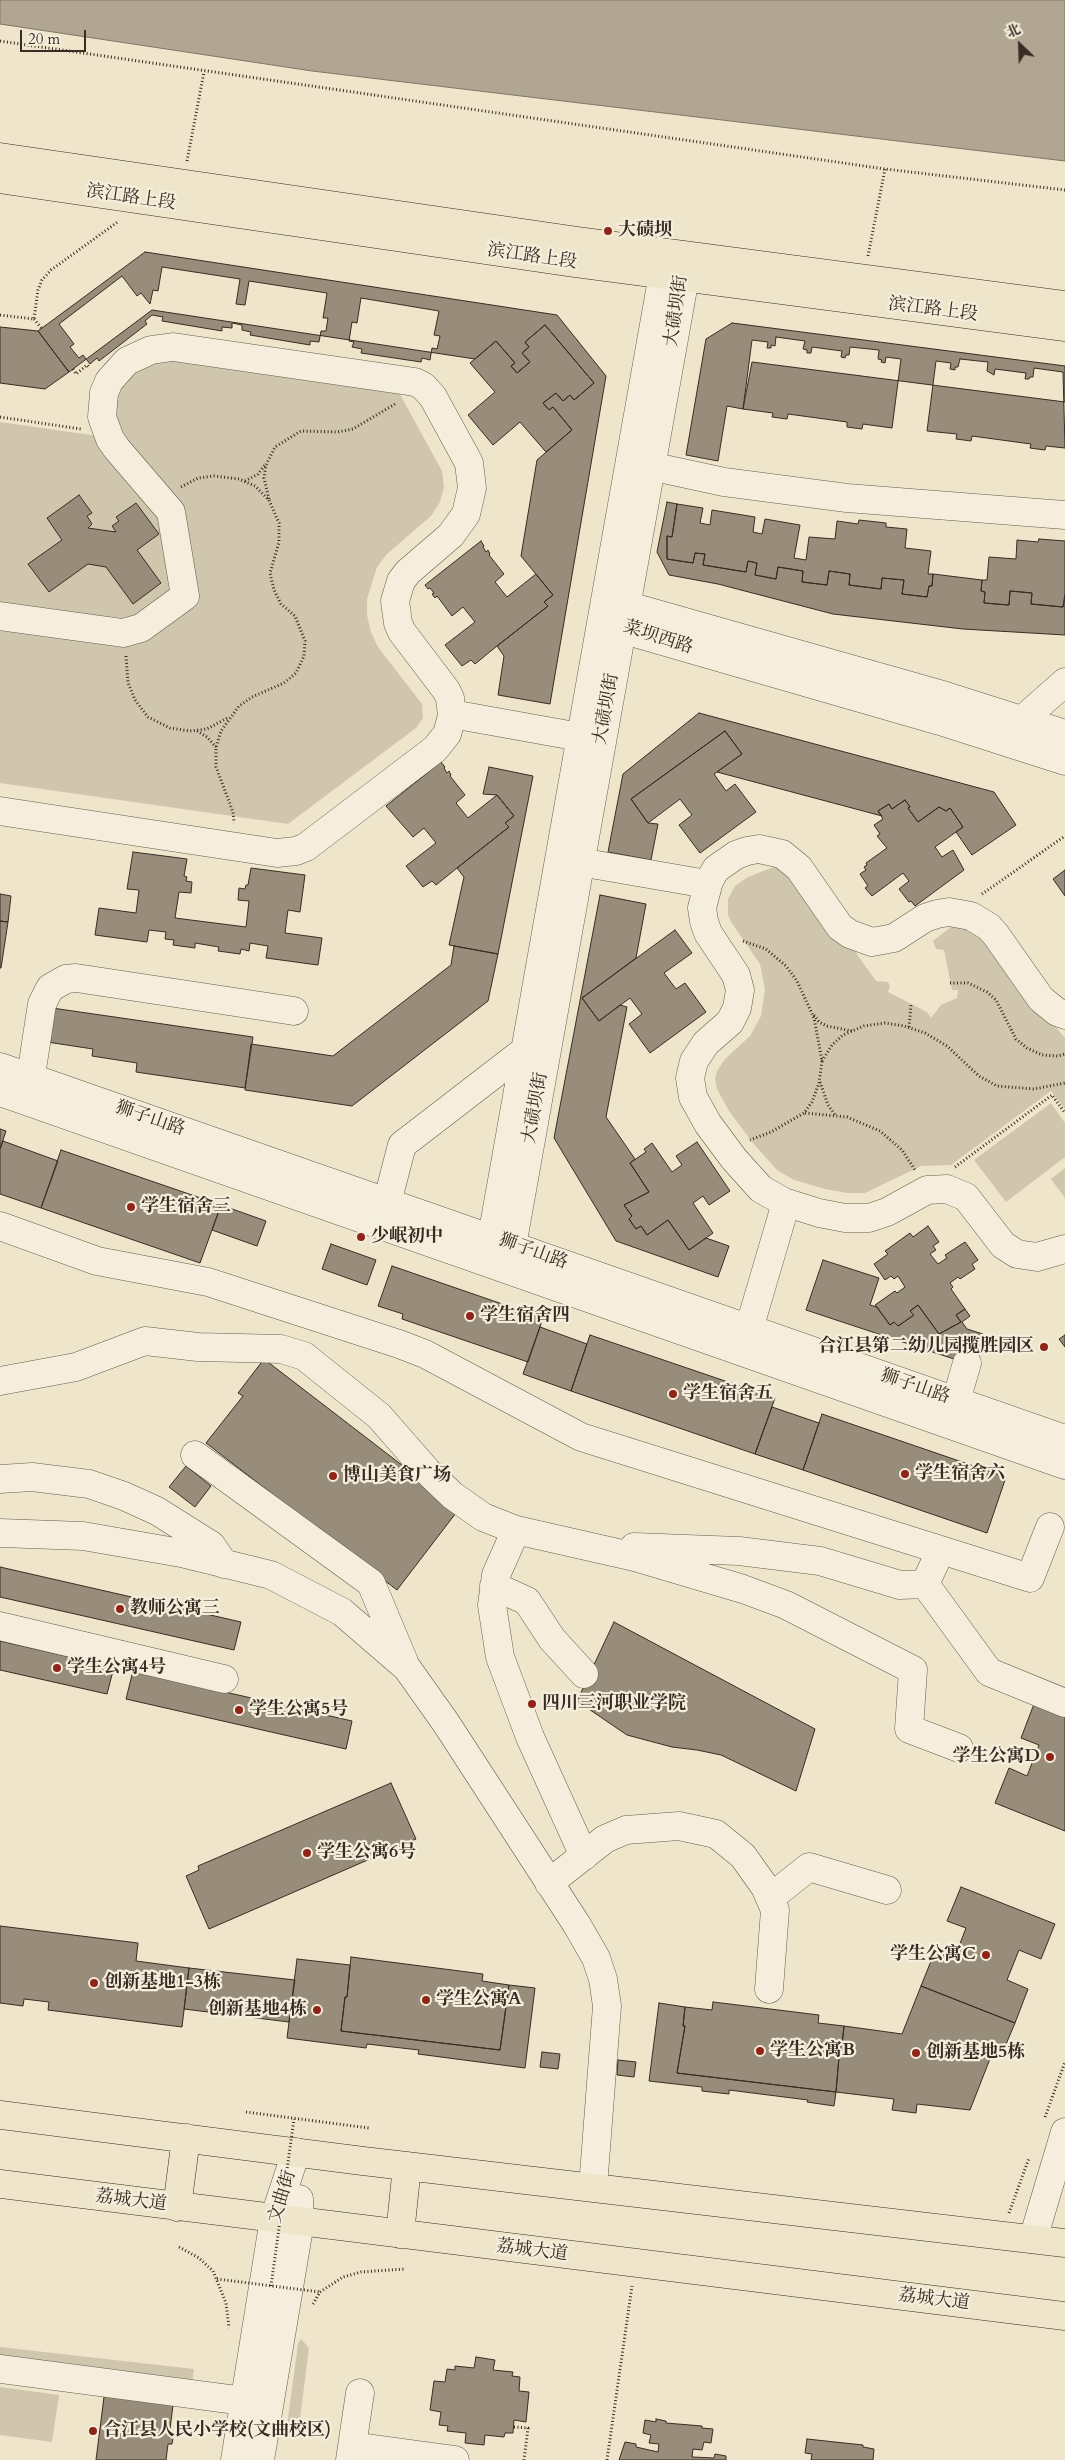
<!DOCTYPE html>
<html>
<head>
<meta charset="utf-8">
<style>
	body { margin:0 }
	#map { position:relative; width:1065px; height:2460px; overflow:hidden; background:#efe5cb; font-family:Cardo,"Noto Serif SC",serif }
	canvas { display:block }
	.north { position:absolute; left:995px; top:20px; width:50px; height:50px; -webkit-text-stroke:4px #f5eedd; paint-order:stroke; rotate:336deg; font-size:14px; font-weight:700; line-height:20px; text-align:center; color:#392c22 }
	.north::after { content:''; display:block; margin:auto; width:18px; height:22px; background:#392c22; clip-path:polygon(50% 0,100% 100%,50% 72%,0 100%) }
	.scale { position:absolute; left:20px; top:30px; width:66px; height:22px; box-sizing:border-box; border:2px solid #392c22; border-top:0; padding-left:6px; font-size:15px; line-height:18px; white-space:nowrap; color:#392c22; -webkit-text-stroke:4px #f5eedd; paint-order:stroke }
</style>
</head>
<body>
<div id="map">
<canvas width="1065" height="2460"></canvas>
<div class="north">北</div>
<div class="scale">20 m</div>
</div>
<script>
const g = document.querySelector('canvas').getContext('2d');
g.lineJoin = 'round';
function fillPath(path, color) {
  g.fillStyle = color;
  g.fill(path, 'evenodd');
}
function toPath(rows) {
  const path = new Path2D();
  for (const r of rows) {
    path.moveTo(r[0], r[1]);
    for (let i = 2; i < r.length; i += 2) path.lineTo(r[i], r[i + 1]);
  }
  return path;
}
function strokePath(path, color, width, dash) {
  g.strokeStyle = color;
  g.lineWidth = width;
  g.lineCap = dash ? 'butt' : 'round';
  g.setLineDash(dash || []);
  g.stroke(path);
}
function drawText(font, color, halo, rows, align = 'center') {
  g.font = font + ' Cardo,"Noto Serif SC",serif';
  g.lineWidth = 4.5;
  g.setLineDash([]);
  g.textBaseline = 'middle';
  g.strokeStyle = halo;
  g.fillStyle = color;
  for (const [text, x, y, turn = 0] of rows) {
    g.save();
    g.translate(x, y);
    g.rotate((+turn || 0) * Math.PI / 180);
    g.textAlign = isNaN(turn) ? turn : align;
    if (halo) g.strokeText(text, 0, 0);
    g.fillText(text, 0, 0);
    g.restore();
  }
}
fillPath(toPath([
	[153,357,396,387,442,471,444,487,440,502,431,516,387,554,377,567,367,599,367,615,371,632,378,647,422,704,423,718,416,728,288,824,0,783,0,422,119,439,113,426,117,385],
	[776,866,785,868,865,947,856,953,876,981,888,982,890,986,888,992,927,1012,931,1018,941,1005,957,998,958,990,952,990,944,950,936,949,933,941,960,920,968,922,1065,1038,1065,1109,1051,1091,951,1165,921,1166,865,1193,847,1193,825,1189,794,1180,777,1170,753,1143,729,1111,717,1089,715,1079,717,1071,725,1059,750,1036,761,1016,765,989,760,964,731,922,728,915,728,899,735,886,748,877],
	[1051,1103,1065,1123,1065,1157,1006,1202,974,1160],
	[1065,1168,1065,1198,1051,1179],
	[301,2339,309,2348,299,2427,287,2426,298,2344],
	[0,2347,194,2369,192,2383,0,2361],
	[0,2387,59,2395,52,2442,0,2435]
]), '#d0c6ae');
const water = toPath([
	[0,0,1065,0,1065,161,312,71,153,47,0,24,0,0]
]);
fillPath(water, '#b1a692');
strokePath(water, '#817565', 1);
const building = toPath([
	[145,252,557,315,606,376,550,704,498,695,504,656,497,646,548,606,544,602,553,595,521,556,537,460,572,430,553,407,549,410,543,403,556,393,563,401,570,395,574,400,594,383,545,325,525,342,529,347,522,353,530,362,517,373,511,366,515,363,496,341,475,359,152,310,69,372,38,331,145,252],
	[162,267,240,279,236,304,245,305,249,281,327,293,323,318,328,318,326,331,321,331,319,342,310,341,310,345,250,335,251,332,242,330,242,325,232,323,232,328,222,327,222,331,162,321,163,317,152,315,145,321,147,324,99,361,97,358,90,364,83,355,79,358,70,347,74,344,59,324,122,276,137,296,141,293,150,304,153,290,158,291,162,267],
	[361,298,439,311,434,335,440,336,437,349,432,348,430,360,422,358,421,362,361,353,362,349,352,347,354,342,349,341,352,322,357,323,361,298],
	[732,323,1065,366,1065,402,752,362,743,409,727,406,718,461,686,455,706,339,732,323],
	[545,325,594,383,574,400,570,395,563,401,556,393,543,403,549,410,553,407,572,430,546,452,520,422,493,445,468,415,495,392,470,363,496,341,515,363,511,366,517,373,530,362,522,353,529,347,525,342,545,325],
	[0,327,38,331,69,372,45,389,0,383,0,327],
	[776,337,805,341,803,349,807,350,807,353,811,353,812,347,842,351,841,357,845,358,846,355,849,355,850,347,879,350,878,359,882,360,881,362,885,363,886,357,901,359,892,428,863,424,862,429,847,427,847,422,788,414,787,419,772,417,773,413,743,409,752,340,768,342,767,348,771,348,771,345,775,346,776,337],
	[960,359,988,362,987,371,994,375,995,369,1026,373,1025,379,1029,379,1030,377,1033,377,1034,368,1063,372,1065,448,1046,446,1045,450,1030,448,1031,444,972,436,971,441,956,439,957,434,927,431,936,361,951,363,950,369,955,370,955,367,958,367,960,359],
	[79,495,92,513,87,516,92,524,88,528,116,532,112,526,119,521,116,517,136,503,159,534,137,550,161,583,133,604,106,567,88,564,49,592,28,564,62,540,47,518,79,495],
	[667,502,677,504,672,537,667,536,667,559,693,563,695,553,705,554,703,565,746,572,748,561,757,563,755,575,776,579,778,567,803,571,802,582,827,585,829,571,850,574,849,585,881,589,882,578,904,580,902,594,927,597,929,586,932,586,933,574,982,580,981,591,985,592,984,603,1009,605,1010,591,1032,593,1031,604,1063,607,1065,595,1065,635,963,629,833,614,718,584,669,575,657,552,667,502],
	[677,504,703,508,700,523,710,525,712,510,755,517,753,532,762,534,765,519,800,525,794,558,806,560,809,537,835,539,837,521,858,524,859,520,886,523,886,527,907,529,905,548,931,551,928,574,933,574,932,586,929,586,927,597,902,594,904,580,882,578,881,589,849,585,850,574,829,571,827,585,802,582,803,571,778,567,776,579,755,575,757,563,748,561,746,572,703,565,705,554,695,553,693,563,667,559,667,536,672,537,677,504],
	[1039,539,1065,541,1065,595,1063,607,1031,604,1032,593,1010,591,1009,605,984,603,985,592,981,591,982,580,987,580,989,557,1016,559,1017,540,1038,542,1039,539],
	[481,541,484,546,483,547,486,552,488,550,490,554,489,555,504,574,495,582,507,597,536,574,553,595,544,602,548,606,497,646,475,664,471,660,462,666,445,645,475,622,463,607,452,616,437,596,435,598,432,594,434,593,430,588,428,589,425,585,481,541],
	[699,713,994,792,1016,825,972,855,956,832,963,827,950,808,946,811,939,807,918,822,908,808,910,807,905,800,892,809,889,804,878,811,882,816,717,772,742,754,725,731,631,799,648,823,658,824,651,860,608,852,623,774,699,713],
	[725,731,742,754,714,774,726,791,735,784,756,812,700,853,679,825,692,815,680,799,648,823,631,799,725,731],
	[441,762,445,767,444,768,447,773,449,771,451,775,450,776,465,795,456,803,468,818,497,795,514,816,505,823,509,827,457,868,436,885,432,881,423,887,406,866,436,843,424,828,413,837,386,806,441,762],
	[489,767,533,776,498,954,449,945,464,877,457,868,509,827,505,823,514,816,497,795,483,794,489,767],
	[905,800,910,807,908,808,918,822,939,807,946,811,950,808,963,827,935,847,942,857,953,850,964,870,915,906,911,901,909,902,899,889,909,881,903,873,872,896,865,888,868,886,860,874,866,870,864,867,867,865,866,863,887,848,877,836,880,834,874,825,883,819,878,811,889,804,892,809,905,800],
	[133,852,187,859,184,876,187,877,186,881,192,882,191,893,179,892,175,918,246,927,249,901,238,900,239,888,245,889,246,885,248,885,251,868,305,875,300,912,288,910,285,933,322,938,318,965,266,958,268,946,250,943,249,951,241,949,240,954,218,951,219,947,195,943,195,948,173,945,174,940,165,939,166,932,149,930,147,942,95,935,99,908,136,913,139,890,127,889,133,852],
	[1065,870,1065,896,1053,879,1065,870],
	[0,894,11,896,8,922,0,921,0,894],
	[600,895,646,904,636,958,582,998,599,1021,620,1005,627,1007,606,1117,635,1159,630,1163,649,1192,624,1205,632,1216,629,1219,636,1229,641,1226,647,1235,668,1220,689,1250,706,1238,729,1246,718,1277,616,1241,554,1138,600,895],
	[0,921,8,922,1,968,0,968,0,921],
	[675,930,692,953,664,973,676,989,685,983,706,1012,650,1053,629,1024,642,1014,630,998,599,1021,582,998,675,930],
	[454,946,498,954,488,1001,352,1106,245,1090,251,1044,333,1056,451,965,454,946],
	[52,1008,253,1037,245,1088,136,1072,137,1063,92,1056,93,1049,47,1042,52,1008],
	[0,1129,6,1131,0,1149,0,1129],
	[3,1141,58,1161,41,1208,0,1194,0,1149,3,1141],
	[697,1142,730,1191,709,1205,703,1196,693,1203,713,1233,689,1250,668,1220,647,1235,641,1226,636,1229,629,1219,632,1216,624,1205,649,1192,630,1163,646,1152,644,1149,652,1143,672,1172,682,1165,676,1156,697,1142],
	[61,1150,221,1205,200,1263,41,1208,61,1150],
	[221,1205,266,1221,257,1246,212,1230,221,1205],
	[928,1226,939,1242,933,1246,936,1250,930,1254,938,1264,947,1258,945,1255,965,1242,978,1260,972,1264,975,1269,960,1279,958,1277,950,1283,953,1287,951,1289,965,1309,956,1315,961,1322,939,1334,918,1305,910,1311,914,1315,898,1326,894,1322,890,1325,875,1305,895,1291,897,1293,905,1287,898,1276,894,1279,891,1276,885,1280,874,1264,888,1254,885,1251,910,1233,913,1237,928,1226],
	[331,1244,376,1260,367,1285,322,1269,331,1244],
	[823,1260,879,1278,870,1305,877,1307,890,1325,894,1322,898,1326,914,1315,910,1311,918,1305,939,1334,961,1322,956,1315,965,1309,970,1316,962,1322,967,1329,983,1334,972,1365,806,1310,823,1260],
	[392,1266,543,1318,528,1362,402,1319,403,1314,378,1306,392,1266],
	[540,1327,587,1344,571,1391,523,1374,540,1327],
	[590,1335,775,1398,755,1454,571,1391,590,1335],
	[1065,1335,1065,1347,1059,1339,1065,1335],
	[264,1359,459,1509,397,1590,206,1443,243,1396,238,1393,264,1359],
	[772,1407,819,1423,803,1470,755,1454,772,1407],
	[822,1414,1006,1477,987,1533,803,1470,822,1414],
	[186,1466,211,1486,195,1507,169,1487,186,1466],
	[0,1567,241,1622,234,1650,0,1597,0,1567],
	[614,1622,815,1729,796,1791,721,1755,697,1750,672,1747,627,1735,577,1701,614,1622],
	[0,1641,114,1667,107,1694,0,1670,0,1641],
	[133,1671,352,1721,346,1749,126,1699,133,1671],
	[1034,1704,1065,1716,1065,1831,995,1803,1009,1768,1027,1776,1039,1745,1021,1738,1034,1704],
	[391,1783,416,1839,209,1929,186,1876,199,1870,198,1866,391,1783],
	[961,1887,1055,1924,1041,1959,1019,1950,1007,1980,1028,1989,1015,2023,921,1986,935,1951,954,1959,966,1928,947,1921,961,1887],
	[0,1926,138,1943,136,1961,189,1968,182,2027,48,2010,49,2002,24,1999,23,2006,0,2003,0,1926],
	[351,1957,483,1974,482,1981,509,1985,500,2050,341,2031,345,1997,347,1997,351,1957],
	[297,1959,350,1965,347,1997,345,1997,341,2031,500,2050,509,1985,535,1988,525,2068,418,2054,419,2050,367,2044,366,2048,287,2038,297,1959],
	[189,1968,295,1980,289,2022,184,2009,189,1968],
	[921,1986,1015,2023,1004,2049,995,2046,970,2110,917,2104,916,2113,892,2110,894,2099,836,2092,840,2045,842,2045,844,2026,902,2034,921,1986],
	[713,2002,819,2015,818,2023,844,2026,842,2045,840,2045,836,2092,677,2073,685,2026,683,2026,685,2007,712,2010,713,2002],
	[659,2003,685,2007,683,2026,685,2026,677,2073,836,2092,834,2106,807,2102,808,2100,729,2090,729,2094,702,2091,702,2087,649,2081,659,2003],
	[542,2052,560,2054,558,2069,540,2067,542,2052],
	[618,2060,636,2062,634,2077,617,2075,618,2060],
	[476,2357,495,2360,493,2370,513,2372,512,2376,520,2377,519,2391,529,2392,526,2422,514,2420,513,2433,505,2433,504,2437,485,2435,484,2445,465,2443,466,2433,447,2431,448,2426,439,2425,441,2412,430,2410,434,2381,445,2382,447,2369,455,2370,455,2366,474,2368,476,2357],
	[105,2389,174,2397,169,2437,173,2438,172,2444,168,2444,166,2460,96,2460,105,2389],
	[656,2419,666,2421,666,2423,702,2426,702,2428,713,2429,711,2443,704,2442,702,2450,693,2449,692,2457,714,2458,715,2454,726,2456,726,2460,619,2460,625,2442,636,2444,636,2447,658,2452,659,2444,649,2443,651,2435,643,2433,645,2420,656,2422,656,2419],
	[807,2439,863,2445,863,2447,874,2449,873,2460,811,2460,812,2454,805,2453,807,2439]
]);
fillPath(building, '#988c7a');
strokePath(building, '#392c22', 1);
const minor = toPath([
	[650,466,724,482,847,498,1065,515],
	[608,608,625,605,946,696,1065,734],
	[0,616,123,633,141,628,185,596,171,512,117,449,110,439,102,417,104,393,109,381,127,361,151,350,173,347,415,382,423,386,433,397,469,463,472,488,466,514,451,535,408,572,401,581,395,601,398,623,402,632,446,690,450,698,452,716,447,734,435,749,306,847,296,851,277,853,0,811],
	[608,616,621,629,940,721,1065,761],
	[452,714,580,737],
	[1022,720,1065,682],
	[562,859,707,884],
	[1065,1015,1057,1012,1041,999,996,935,989,927,971,916,949,912,937,914,925,918,894,938,872,942,850,934,840,927,799,868,782,854,759,849,747,851,736,855,716,869,709,881,702,908,704,921,708,933,736,975,740,990,737,1008,730,1022,706,1043,694,1061,690,1078,693,1097,708,1124,734,1159,761,1189,784,1202,819,1213,845,1218,869,1218,887,1212,927,1190,947,1189,966,1197,1003,1245,1017,1254,1037,1257,1065,1249],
	[0,1067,1065,1439],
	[0,1092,1065,1465],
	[28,1095,42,1004,50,988,66,979,76,978,294,1011],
	[387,1203,402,1145,524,1051],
	[0,1226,97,1261,208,1282,399,1344,425,1354,581,1437,1030,1578,1050,1527],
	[495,1254,492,1237,663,274,678,256],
	[501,1260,512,1246,685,277,681,255],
	[744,1346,786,1203],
	[0,1381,76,1367,145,1341,198,1347,281,1349,304,1356,379,1416,428,1472,452,1495,483,1517,516,1530],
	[956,1401,967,1363],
	[195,1455,371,1583,404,1662],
	[0,1479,32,1477,89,1484,124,1496,157,1511,211,1545,224,1564],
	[0,1533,83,1536,181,1553,271,1575,342,1612,407,1668,446,1723,577,1925,596,1958,603,1979,607,2006,593,2187],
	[634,1547,739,1551,820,1561,900,1585,925,1584,940,1552],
	[925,1584,989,1672,1065,1703],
	[494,1586,527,1601,552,1639,584,1674],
	[0,1626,224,1679],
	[584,1856,530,1737,500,1657,492,1605,496,1575,516,1530,635,1557,743,1589,786,1605,913,1670,909,1729,959,1748],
	[549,1883,605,1839,626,1830,679,1826,716,1834,743,1856,765,1887,775,1910,769,1989],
	[770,1898,809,1867,887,1890],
	[1033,2239,1065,2132],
	[0,2369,244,2401],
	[352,2446,455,2460],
	[235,2460,274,2219,296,2152],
	[260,2460,300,2222,299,2199],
	[350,2460,360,2393]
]);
const major = toPath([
	[0,157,578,241,1065,305],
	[0,179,574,263,1065,327],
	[0,2115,363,2161,1065,2243],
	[0,2184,1065,2316],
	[177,2207,186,2138],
	[400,2234,407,2166]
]);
strokePath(minor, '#665a4c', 29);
strokePath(major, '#392c22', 29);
strokePath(toPath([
	[0,41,885,169,1065,190],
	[187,161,204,72],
	[868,256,885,169],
	[0,315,34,319,38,290,42,280,51,270,119,221],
	[34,319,42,329],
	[73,369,76,374,87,365,89,367],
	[0,417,81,429],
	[245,481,258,474,265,465],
	[181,487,198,478,214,476,239,479,255,486,269,500,279,523,279,542,270,573,274,590,281,604,295,616,305,641,304,656,296,673,284,683,252,697,239,706,221,731,216,747,216,767,233,812,234,823],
	[269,499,264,478,266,465,275,447,301,431,338,432,353,429,395,404],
	[126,656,128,683,135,700,148,717,170,728,190,731,207,729,229,717],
	[197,731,207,737,216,747],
	[982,894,1065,836],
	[743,941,766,949,786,966,797,981,814,1018,822,1061,819,1083,812,1102,804,1113,771,1132,750,1140],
	[950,983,968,983,987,992,996,1000,1016,1039,1027,1048,1042,1055,1058,1056,1065,1054],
	[814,1015,819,1022,827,1026,852,1031],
	[909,1027,911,1005],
	[822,1061,832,1045,843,1035,864,1026,885,1023,904,1026,925,1033,947,1046,979,1076,997,1086,1034,1089,1065,1083],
	[820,1082,828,1105,835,1115],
	[805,1113,847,1117,880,1131,902,1150,915,1170],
	[955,1167,1052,1095,1065,1113],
	[246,2112,369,2128],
	[1045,2117,1065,2062],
	[1009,2213,1029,2158],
	[179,2247,199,2258,213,2271,226,2303,229,2328],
	[313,2304,320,2292,343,2277,361,2272,405,2269],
	[514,2427,528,2428,524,2460],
	[607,2460,632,2286]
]), '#392c22', 3, [1, 2.5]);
strokePath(minor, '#f5eedd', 28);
strokePath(major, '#efe5cb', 28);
strokePath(toPath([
	[217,2279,320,2292],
	[271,2286,294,2119]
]), '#392c22', 3, [1, 2.5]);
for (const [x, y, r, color] of [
	[608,231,5,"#8f2418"],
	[131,1207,5,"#8f2418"],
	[361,1237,5,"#8f2418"],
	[470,1316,5,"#8f2418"],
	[1044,1347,5,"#8f2418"],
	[673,1394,5,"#8f2418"],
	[905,1474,5,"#8f2418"],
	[333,1476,5,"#8f2418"],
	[120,1609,5,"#8f2418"],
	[57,1668,5,"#8f2418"],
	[532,1704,5,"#8f2418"],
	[239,1710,5,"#8f2418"],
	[1050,1757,5,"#8f2418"],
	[307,1853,5,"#8f2418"],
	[986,1955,5,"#8f2418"],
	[94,1983,5,"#8f2418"],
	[426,2000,5,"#8f2418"],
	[317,2010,5,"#8f2418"],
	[760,2051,5,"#8f2418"],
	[916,2053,5,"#8f2418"],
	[93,2431,5,"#8f2418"]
]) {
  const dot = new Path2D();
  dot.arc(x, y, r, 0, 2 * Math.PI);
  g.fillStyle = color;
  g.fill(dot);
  strokePath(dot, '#f5eedd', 2);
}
drawText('18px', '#392c22', '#f5eedd', [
	["滨江路上段",131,198,8],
	["滨江路上段",532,257,8],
	["滨江路上段",933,310,7],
	["大碛坝街",677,311,-82],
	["菜坝西路",658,638,18],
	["大碛坝街",607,709,-80],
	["大碛坝街",536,1108,-80],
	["狮子山路",150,1119,19],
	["狮子山路",533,1252,20],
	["狮子山路",915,1387,19],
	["文曲街",283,2197,-73],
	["荔城大道",131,2201,7],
	["荔城大道",532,2251,7],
	["荔城大道",934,2300,7]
]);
drawText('bold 18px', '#392c22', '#f5eedd', [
	["大碛坝",618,231],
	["学生宿舍三",141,1207],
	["少岷初中",371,1237],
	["学生宿舍四",480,1316],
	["合江县第二幼儿园揽胜园区",1034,1347,"right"],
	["学生宿舍五",683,1394],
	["学生宿舍六",915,1474],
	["博山美食广场",343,1476],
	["教师公寓三",130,1609],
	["学生公寓4号",67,1668],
	["四川三河职业学院",542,1704],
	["学生公寓5号",249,1710],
	["学生公寓D",1040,1757,"right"],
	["学生公寓6号",317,1853],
	["学生公寓C",976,1955,"right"],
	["创新基地1-3栋",104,1983],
	["学生公寓A",436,2000],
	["创新基地4栋",307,2010,"right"],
	["学生公寓B",770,2051],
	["创新基地5栋",926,2053],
	["合江县人民小学校(文曲校区)",103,2431]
], 'left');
</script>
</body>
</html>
